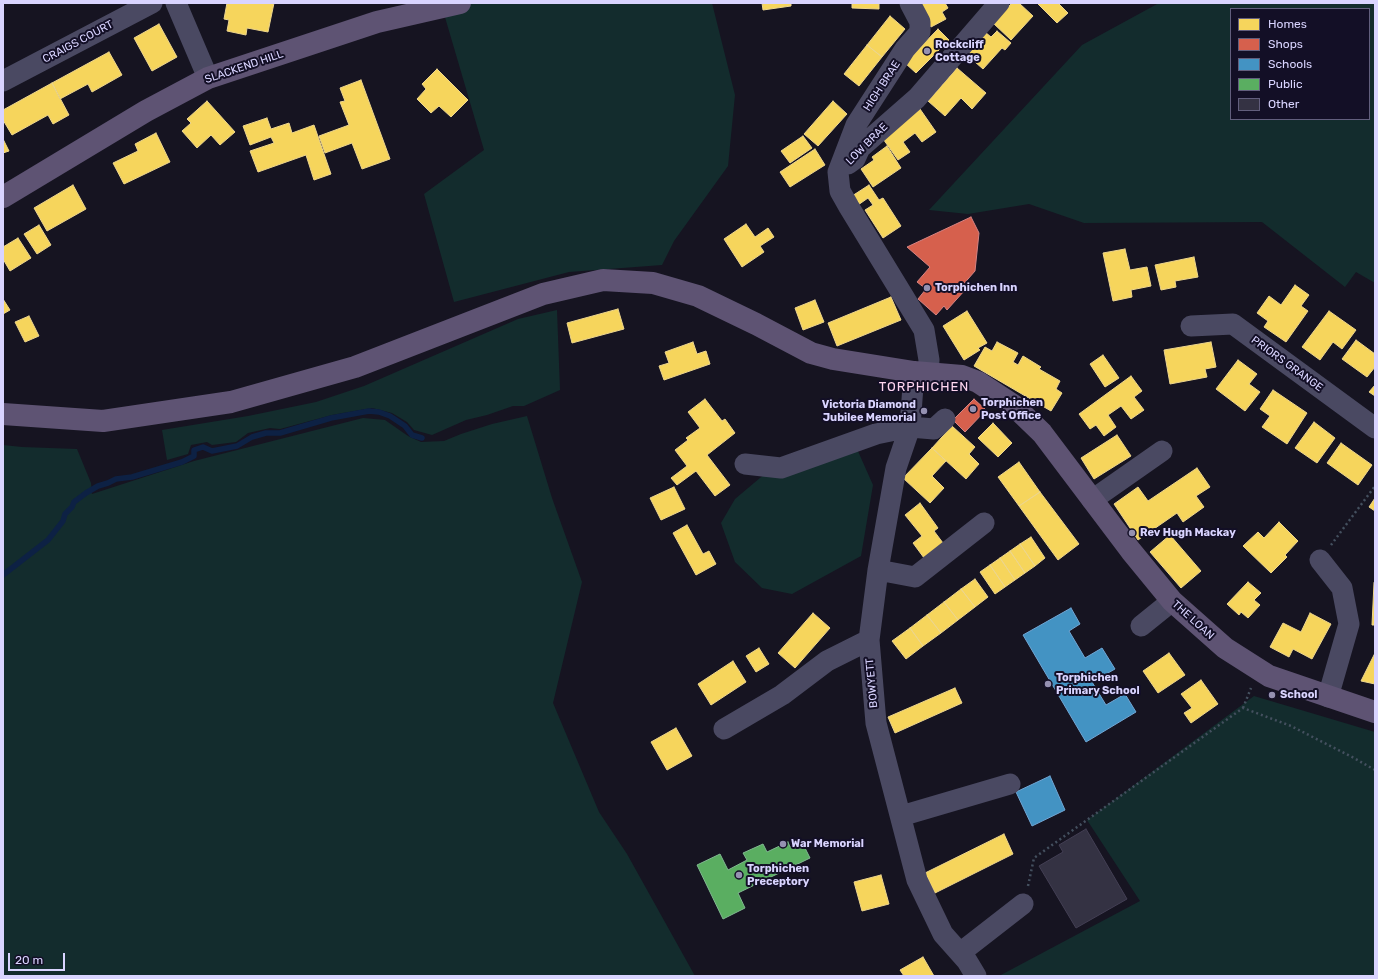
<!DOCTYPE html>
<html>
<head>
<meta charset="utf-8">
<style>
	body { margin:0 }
	#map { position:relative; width:1378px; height:979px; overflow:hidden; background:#161421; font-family:Rubik,sans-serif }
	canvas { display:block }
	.frame { position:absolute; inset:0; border:4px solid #d9d4ff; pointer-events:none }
	.legend { position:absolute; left:1230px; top:8px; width:140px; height:112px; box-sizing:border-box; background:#130f26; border:1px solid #625e7d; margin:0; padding:5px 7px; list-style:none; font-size:12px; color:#d9d4ff }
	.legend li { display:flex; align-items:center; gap:8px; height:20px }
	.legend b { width:20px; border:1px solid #625e7d }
	.scale { position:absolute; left:8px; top:953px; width:57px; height:18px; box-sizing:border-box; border:2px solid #d9d4ff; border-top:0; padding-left:5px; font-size:12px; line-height:14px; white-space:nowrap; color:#d9d4ff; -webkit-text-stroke:3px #130f26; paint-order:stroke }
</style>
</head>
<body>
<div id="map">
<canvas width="1378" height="979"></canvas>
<div class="frame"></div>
<ul class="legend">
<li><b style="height:11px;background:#f6d55c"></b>Homes</li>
<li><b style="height:11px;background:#d6604d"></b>Shops</li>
<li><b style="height:11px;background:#4393c3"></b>Schools</li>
<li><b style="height:11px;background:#5aae61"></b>Public</li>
<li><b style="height:11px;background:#343243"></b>Other</li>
</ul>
<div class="scale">20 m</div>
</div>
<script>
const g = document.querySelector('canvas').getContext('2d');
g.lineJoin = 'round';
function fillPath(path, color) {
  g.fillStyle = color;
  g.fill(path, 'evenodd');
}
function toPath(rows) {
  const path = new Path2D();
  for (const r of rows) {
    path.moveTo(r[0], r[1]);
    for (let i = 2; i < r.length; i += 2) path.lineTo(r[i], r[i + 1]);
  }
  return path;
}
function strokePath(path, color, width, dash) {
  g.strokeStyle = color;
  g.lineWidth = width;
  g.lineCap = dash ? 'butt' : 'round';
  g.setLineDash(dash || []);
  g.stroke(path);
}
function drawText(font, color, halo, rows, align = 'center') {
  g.font = font + ' Rubik,sans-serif';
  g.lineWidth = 4;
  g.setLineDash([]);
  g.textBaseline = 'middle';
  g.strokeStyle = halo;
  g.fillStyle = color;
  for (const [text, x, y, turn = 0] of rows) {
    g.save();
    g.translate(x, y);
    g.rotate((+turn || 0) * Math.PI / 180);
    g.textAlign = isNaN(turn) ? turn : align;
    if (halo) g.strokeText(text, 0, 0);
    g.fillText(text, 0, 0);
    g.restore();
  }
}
fillPath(toPath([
	[438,3,712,3,735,95,728,166,674,241,662,265,569,272,454,302,424,194,484,150,442,7],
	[1159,3,1375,3,1375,283,1356,272,1345,287,1262,222,1084,223,1029,204,968,214,929,210,1082,45],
	[1231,9,1369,9,1369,119,1231,119],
	[557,310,560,390,524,406,513,406,487,415,466,420,432,435,414,430,407,422,392,413,372,408,332,415,280,429,270,428,248,433,236,442,212,445,207,442,191,445,188,454,167,460,162,430,248,416,316,402,364,386,518,319],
	[527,416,552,498,582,582,553,703,599,812,627,854,695,976,3,976,3,445,22,447,77,449,91,483,92,494,194,461,363,418,385,420,408,436,421,442,444,441,461,434,492,424],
	[853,440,873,485,861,556,792,594,762,588,735,562,721,523,735,499,773,467],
	[1254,696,1375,732,1375,976,999,976,1140,901,1087,820]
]), '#132c2d');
const homes = toPath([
	[227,3,274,3,268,32,247,28,246,35,227,31,229,20,224,19,227,3],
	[762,3,791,3,791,6,763,10,762,3],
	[852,3,879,3,879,9,852,8,852,3],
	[916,3,945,3,948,8,942,12,946,19,931,27,916,3],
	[1012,3,1019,3,1033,16,1011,40,993,23,1012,3],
	[1037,3,1058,3,1068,13,1057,23,1037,3],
	[890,16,905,29,882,57,867,45,890,16],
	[159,24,177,57,152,71,134,38,159,24],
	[938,29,949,40,916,73,905,63,938,29],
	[997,31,1011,43,1005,50,1002,48,983,69,966,54,985,32,991,37,997,31],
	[867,45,882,57,859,86,844,74,867,45],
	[109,52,122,75,92,92,88,84,60,99,52,83,109,52],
	[957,68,986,93,972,109,961,98,945,116,928,101,957,68],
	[437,69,468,100,451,117,439,106,431,113,417,99,426,89,422,84,437,69],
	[361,80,390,159,362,169,352,143,325,153,319,136,349,125,340,102,345,101,340,88,361,80],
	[52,83,69,115,53,124,48,115,12,135,3,120,3,110,52,83],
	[207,101,235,132,220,145,211,135,197,148,182,131,191,123,187,119,207,101],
	[833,101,847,114,818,146,804,134,833,101],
	[920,109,936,132,922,142,915,133,903,142,910,152,898,160,881,136,920,109],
	[267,118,271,129,289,123,292,133,314,125,331,174,314,180,306,155,258,172,250,151,274,143,271,137,250,145,243,126,267,118],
	[156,133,170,162,124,184,113,163,138,151,135,144,156,133],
	[803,136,812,148,790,163,781,151,803,136],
	[3,139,9,151,3,153,3,139],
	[887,146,901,168,873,187,861,169,874,160,872,157,887,146],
	[815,149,825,165,790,187,780,172,815,149],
	[73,185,86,209,47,231,34,208,73,185],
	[869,185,879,200,883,198,901,226,883,238,865,210,873,205,868,198,858,205,852,196,869,185],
	[746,224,755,237,768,228,774,237,760,246,764,252,742,267,724,239,746,224],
	[39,225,51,245,37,254,24,234,39,225],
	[18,238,31,258,10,271,3,259,3,247,18,238],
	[1125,249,1130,270,1147,267,1151,286,1131,290,1132,297,1113,301,1103,253,1125,249],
	[1194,257,1198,277,1175,281,1176,287,1161,290,1155,265,1194,257],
	[1295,285,1309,295,1301,306,1308,311,1286,342,1264,327,1268,321,1257,313,1269,296,1281,305,1295,285],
	[891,297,901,320,837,346,828,323,891,297],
	[3,299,10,310,3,314,3,299],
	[815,300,824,322,803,330,795,308,815,300],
	[618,309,624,329,572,343,567,323,618,309],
	[967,311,987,343,978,348,980,350,964,360,943,326,967,311],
	[1329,311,1356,330,1342,349,1333,342,1320,360,1302,347,1329,311],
	[29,316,39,336,25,342,15,322,29,316],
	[1356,340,1375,354,1375,367,1367,377,1342,359,1356,340],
	[693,342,697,354,706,351,710,364,664,380,659,366,669,363,665,352,693,342],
	[997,342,1018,353,1013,362,1018,365,1023,356,1041,367,1039,369,1060,381,1056,389,1062,393,1051,411,974,366,985,347,992,351,997,342],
	[1211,342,1216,367,1205,369,1207,377,1170,384,1164,350,1211,342],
	[1103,355,1119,378,1105,387,1090,364,1103,355],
	[1238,360,1257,374,1249,384,1260,392,1245,411,1216,389,1238,360],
	[1131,376,1142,391,1134,397,1144,410,1131,419,1121,406,1108,415,1116,427,1104,436,1096,425,1090,429,1079,414,1131,376],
	[1375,385,1375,396,1369,392,1375,385],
	[1273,390,1307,413,1287,444,1262,427,1270,416,1260,409,1273,390],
	[705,399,722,421,725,419,735,433,707,455,730,485,715,496,696,471,677,485,671,478,687,466,675,450,688,440,686,438,700,428,688,412,705,399],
	[1314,422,1335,438,1317,463,1295,448,1314,422],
	[993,423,1012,443,998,457,978,438,993,423],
	[952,426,975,447,969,454,979,464,966,479,932,448,952,426],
	[1117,435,1131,456,1094,479,1081,458,1117,435],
	[1341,443,1372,465,1358,485,1327,463,1341,443],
	[932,448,946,461,932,476,944,488,930,503,903,478,932,448],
	[1019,462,1040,492,1019,506,998,477,1019,462],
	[1197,468,1210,487,1196,496,1204,507,1183,522,1177,513,1138,540,1114,504,1138,487,1148,501,1197,468],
	[674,487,685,509,661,520,650,498,674,487],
	[1040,492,1079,544,1058,560,1019,506,1040,492],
	[1375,498,1375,511,1369,507,1375,498],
	[920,503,938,528,934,531,946,547,927,562,913,543,922,536,905,515,920,503],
	[1279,522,1298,541,1285,555,1287,557,1271,573,1243,546,1258,532,1264,538,1279,522],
	[687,525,703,554,709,551,716,564,696,575,673,533,687,525],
	[1170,535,1201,571,1181,588,1150,552,1170,535],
	[1031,537,1045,558,1035,566,1020,544,1031,537],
	[1020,544,1035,566,1025,573,1010,551,1020,544],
	[1010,551,1025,573,1015,580,1000,558,1010,551],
	[1000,558,1015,580,1005,587,990,565,1000,558],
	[990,565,1005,587,995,594,980,572,990,565],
	[975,579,988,597,975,607,961,589,975,579],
	[1248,582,1261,593,1254,600,1260,605,1248,618,1241,612,1239,615,1227,604,1248,582],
	[1374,583,1375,584,1375,625,1372,625,1374,583],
	[961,589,975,607,958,620,944,602,961,589],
	[944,602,958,620,941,633,927,615,944,602],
	[813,613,830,628,795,668,778,653,813,613],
	[1310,613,1331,624,1312,659,1293,649,1289,657,1270,647,1283,623,1301,632,1310,613],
	[927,615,941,633,923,646,910,628,927,615],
	[910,628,923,646,906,659,892,641,910,628],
	[759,648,769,664,756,672,746,656,759,648],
	[1169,653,1185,675,1158,693,1143,671,1169,653],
	[1375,653,1375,684,1361,681,1375,653],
	[733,661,746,682,711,705,698,684,733,661],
	[1201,680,1218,704,1191,723,1184,713,1192,708,1181,694,1201,680],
	[955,688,962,703,895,733,888,717,955,688],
	[676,728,692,756,667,770,651,742,676,728],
	[1004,834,1013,854,935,893,925,873,1004,834],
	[881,875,889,904,862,911,854,882,881,875],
	[923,957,934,976,904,976,900,970,923,957]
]);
fillPath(homes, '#f6d55c');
strokePath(homes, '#edd58d', 1);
const shops = toPath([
	[971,217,979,233,975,271,961,287,965,290,947,310,944,306,936,315,918,299,926,289,917,282,930,267,907,247,971,217],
	[974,399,986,410,965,432,953,420,974,399]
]);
fillPath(shops, '#d6604d');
strokePath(shops, '#d78382', 1);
const schools = toPath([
	[1071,608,1080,624,1069,631,1085,658,1102,648,1115,669,1092,682,1106,705,1125,694,1136,712,1086,742,1023,635,1071,608],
	[1050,776,1065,810,1032,826,1016,792,1050,776]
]);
fillPath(schools, '#4393c3');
strokePath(schools, '#70a6d5', 1);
const public = toPath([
	[788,842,790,847,802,842,810,858,738,893,745,908,723,919,697,865,720,854,728,870,747,860,743,853,763,844,767,852,788,842]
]);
fillPath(public, '#5aae61');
strokePath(public, '#80b990', 1);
strokePath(toPath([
	[3,575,48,540,63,521,65,514,72,507,74,502,86,493,98,486,108,483,116,479,132,477,182,462,194,456,194,450,203,447,212,451,237,446,252,437,266,433,280,433,331,418,369,411,379,412,390,416,405,426,412,435,422,438]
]), '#0d2144', 5.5);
const building = toPath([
	[1086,829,1127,899,1076,928,1039,866,1063,852,1059,845,1086,829]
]);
fillPath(building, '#343243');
strokePath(building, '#433f54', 1);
strokePath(toPath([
	[1331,545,1375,486],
	[1243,708,1251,688],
	[1028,886,1034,858,1243,708,1291,726,1354,758,1375,770]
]), '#44505f', 2.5, [2, 3]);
strokePath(toPath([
	[176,3,208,78],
	[910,3,920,22,920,32,905,49,856,125,838,172,840,191,849,207,924,330,929,360,928,373],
	[3,81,152,3],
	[848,164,855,159,860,148,917,98,999,3],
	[1191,326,1233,324,1375,428],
	[914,372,910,427,896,468,878,570,869,640,876,723,917,880,943,934,967,961,976,976],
	[745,464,781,468,876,434,910,427,934,429,945,419],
	[1092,500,1162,451],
	[1320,560,1342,588,1349,624,1328,697],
	[878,570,915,577,984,523],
	[1141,626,1172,601],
	[724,729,782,695,827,661,869,640],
	[901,816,1010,784],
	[960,953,1023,904]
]), '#4a4962', 21);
strokePath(toPath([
	[3,197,146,111,208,78,377,22,460,3],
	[3,414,103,421,231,402,355,367,543,294,603,280,653,283,698,296,756,324,811,353,833,359,914,372,962,376,978,382,1013,405,1042,433,1131,551,1172,601,1225,648,1269,676,1375,712]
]), '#5e5373', 22);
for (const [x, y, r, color] of [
	[927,51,4,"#9591b1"],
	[927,288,4,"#9591b1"],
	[973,409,4,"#9591b1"],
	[924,411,4,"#9591b1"],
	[1132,533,4,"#9591b1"],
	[1048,684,4,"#9591b1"],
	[1272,695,4,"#9591b1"],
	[783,844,4,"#9591b1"],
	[739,875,4,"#9591b1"]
]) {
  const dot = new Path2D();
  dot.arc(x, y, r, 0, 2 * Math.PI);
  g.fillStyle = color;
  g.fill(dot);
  strokePath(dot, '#130f26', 1.5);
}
drawText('11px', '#d9d4ff', '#130f26', [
	["CRAIGS COURT",78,42,-28],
	["SLACKEND HILL",244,67,-19],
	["HIGH BRAE",882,86,-57],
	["LOW BRAE",867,144,-45],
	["PRIORS GRANGE",1287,364,36],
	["THE LOAN",1193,620,42],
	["BOWYETT",872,683,-95]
]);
drawText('bold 11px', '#d9d4ff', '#130f26', [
	["Rockcliff",935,45],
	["Cottage",935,58],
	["Torphichen Inn",935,288],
	["Torphichen",981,403],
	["Post Office",981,416],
	["Victoria Diamond",916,405,"right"],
	["Jubilee Memorial",916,418,"right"],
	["Rev Hugh Mackay",1140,533],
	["Torphichen",1056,678],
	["Primary School",1056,691],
	["School",1280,695],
	["War Memorial",791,844],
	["Torphichen",747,869],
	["Preceptory",747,882]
], 'left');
g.letterSpacing = '1px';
drawText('13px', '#ffd6f0', '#130f26', [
	["TORPHICHEN",924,387]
]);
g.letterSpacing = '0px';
</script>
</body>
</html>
